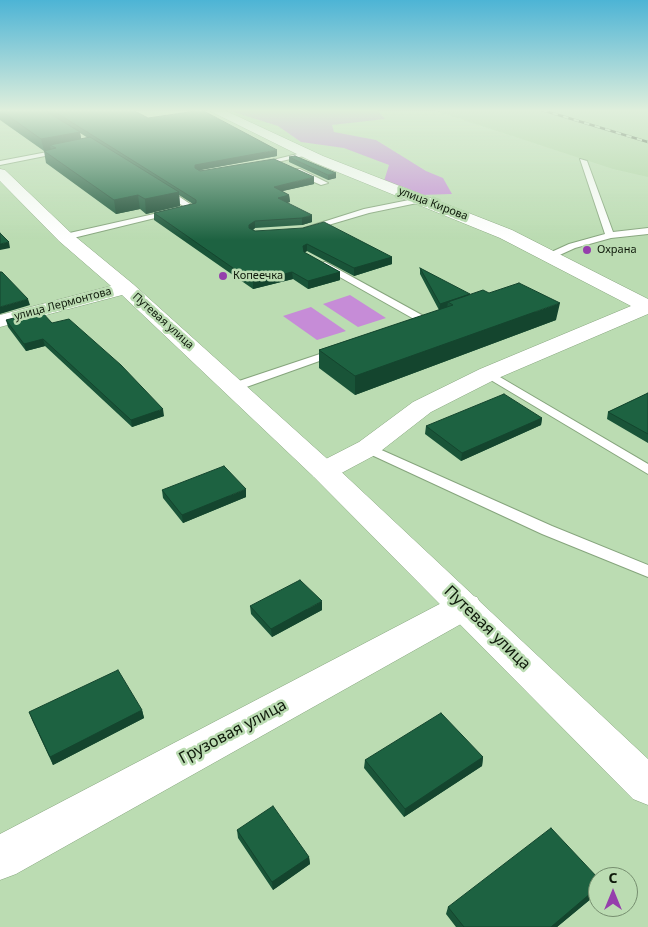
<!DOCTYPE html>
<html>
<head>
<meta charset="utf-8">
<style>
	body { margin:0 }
	#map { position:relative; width:648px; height:927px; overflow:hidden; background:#bbdcb2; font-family:"Noto Sans",sans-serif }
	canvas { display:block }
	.north { position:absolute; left:588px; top:867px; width:50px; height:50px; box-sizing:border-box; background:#bbdcb2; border:1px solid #768e6f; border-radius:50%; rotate:0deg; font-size:14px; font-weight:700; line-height:20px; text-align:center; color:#0f1a0b }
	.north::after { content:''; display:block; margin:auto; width:18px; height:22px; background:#953fac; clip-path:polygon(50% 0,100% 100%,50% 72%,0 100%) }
</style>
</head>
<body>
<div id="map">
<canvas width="648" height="927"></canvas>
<div class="north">С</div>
</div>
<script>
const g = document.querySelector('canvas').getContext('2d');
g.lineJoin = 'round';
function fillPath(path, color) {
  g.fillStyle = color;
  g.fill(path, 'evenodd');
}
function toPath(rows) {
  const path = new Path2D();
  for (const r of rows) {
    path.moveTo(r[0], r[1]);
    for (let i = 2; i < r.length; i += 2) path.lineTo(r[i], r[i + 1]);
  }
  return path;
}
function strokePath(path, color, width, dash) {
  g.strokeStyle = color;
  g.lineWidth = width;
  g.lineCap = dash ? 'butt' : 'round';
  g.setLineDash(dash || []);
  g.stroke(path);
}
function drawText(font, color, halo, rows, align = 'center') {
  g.font = font + ' "Noto Sans",sans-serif';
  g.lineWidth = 5;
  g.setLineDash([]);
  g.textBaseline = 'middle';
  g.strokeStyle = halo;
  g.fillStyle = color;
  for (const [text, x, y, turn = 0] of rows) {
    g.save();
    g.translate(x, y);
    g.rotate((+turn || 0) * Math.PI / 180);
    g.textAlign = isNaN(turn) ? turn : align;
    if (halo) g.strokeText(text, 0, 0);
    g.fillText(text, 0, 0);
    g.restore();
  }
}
fillPath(toPath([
	[433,110,648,110,648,177,613,169]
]), '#aed4a3');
fillPath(toPath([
	[227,110,377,110,385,119,332,125,334,132,376,140,426,171,443,178,452,194,420,195,384,181,389,165,344,148,301,142,278,126],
	[350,295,386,318,358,327,323,304],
	[311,307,346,331,317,340,283,316]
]), '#c68cd7');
const service = toPath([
	[63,149,65,150,65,152,0,165,0,161,63,149],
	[306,152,308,153,308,155,260,166,256,164,306,152],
	[580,159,587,161,613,232,648,228,648,234,611,238,575,248,553,258,547,258,547,254,569,244,605,234,580,159],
	[294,169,300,169,328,183,321,185,294,173,294,169],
	[162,189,168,189,196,208,65,240,61,237,65,234,185,207,162,193,162,189],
	[419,198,422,198,422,202,369,213,308,231,304,228,364,209,419,198],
	[325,262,429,319,430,321,429,323,421,323,322,267,322,263,325,262],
	[335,349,339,350,341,352,339,354,238,390,230,390,228,387,230,384,335,349],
	[488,370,648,464,648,474,484,376,482,374,488,370],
	[368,444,552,526,648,565,648,577,542,534,363,451,361,448,363,445,368,444]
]);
const minor = toPath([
	[208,110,224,110,323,156,512,230,648,299,648,314,496,379,431,412,377,454,334,477,324,479,314,477,310,471,314,465,359,442,413,402,480,369,631,306,500,238,313,162,208,110],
	[465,594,477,597,482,606,477,615,16,874,0,880,0,834,453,597,465,594]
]);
const tertiary = toPath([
	[0,169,5,170,71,233,133,284,334,465,648,759,648,805,633,799,314,477,122,295,0,327,0,315,111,286,59,241,0,181,0,169]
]);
strokePath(service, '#86a57d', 2);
strokePath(minor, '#86a57d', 1);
strokePath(tertiary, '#86a57d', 1);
fillPath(service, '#fff');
fillPath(minor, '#fff');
fillPath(tertiary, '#fff');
const rail = toPath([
	[542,110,648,142]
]);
strokePath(rail, '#32422d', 2.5);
strokePath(rail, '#bbdcb2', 2, [5.5]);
fillPath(toPath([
	[0,110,133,110,148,118,277,156,199,170,314,184,282,191,289,195,290,202,287,203,312,222,302,225,255,228,253,230,255,231,392,257,392,264,354,276,307,251,304,253,340,272,340,280,308,289,293,279,253,289,154,220,154,213,193,204,179,195,180,206,146,214,140,209,116,214,46,163,44,151,0,120],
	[80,133,88,138,81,139],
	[289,157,336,178,328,180,289,162],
	[420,268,469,295,489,293,556,320,355,395,319,368,319,350,439,310,420,274],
	[6,320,52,323,164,416,132,427,45,346,26,351,8,327],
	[648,393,648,443,607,419,608,412],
	[542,418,541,425,461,461,425,434,426,426],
	[162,490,246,497,183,523,163,498],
	[250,606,322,610,272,637,251,614],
	[142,710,144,718,53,765,32,720,29,712],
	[483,757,482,766,404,817,364,768,365,760],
	[237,830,309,857,310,864,273,890,238,838],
	[598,878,598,893,557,927,456,927,446,914,448,907]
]), '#195438');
fillPath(toPath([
	[80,132,82,144,50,145,51,150,44,151,41,139],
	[277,150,277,156,196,171,195,168,195,165],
	[336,173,336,178,328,180,328,175],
	[314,177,314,184,274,193,274,187],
	[179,192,180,206,146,214,145,199],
	[138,195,140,209,116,214,114,200],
	[289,195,290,202,278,205,278,198],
	[312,215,312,222,302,225,302,218],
	[255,221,255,228,250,232,249,225],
	[9,242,10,248,0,250,0,244],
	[307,244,307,251,303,253,303,246],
	[392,257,392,264,354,276,354,268],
	[292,272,293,279,253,289,253,282],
	[340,272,340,280,308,289,308,281],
	[470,294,469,300,448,302,447,308,439,311,440,304],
	[28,299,30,305,0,314,0,307],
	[560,303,556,320,355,395,355,376],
	[43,339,45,346,26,351,24,344],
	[163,409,164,416,132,427,131,420],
	[542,418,541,425,461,461,462,453],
	[246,489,246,497,183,523,182,515],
	[322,601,322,610,272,637,271,629],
	[142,710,144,718,53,765,50,757],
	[483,757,482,766,404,817,405,809],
	[309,857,310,864,273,890,272,882],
	[598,887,598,893,557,927,551,927]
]), '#14452e');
const building = toPath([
	[0,110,44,110,80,132,41,139,0,110],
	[52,110,133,110,148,118,202,110,277,150,195,165,195,168,200,171,274,159,314,177,274,187,289,195,278,198,312,215,302,218,255,221,249,225,249,228,255,231,303,228,324,222,392,257,354,268,307,244,303,246,304,252,340,272,308,281,292,272,253,282,154,213,196,203,196,200,52,110],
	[90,137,179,192,145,199,138,195,114,200,44,151,56,148,50,145,90,137],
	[295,156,336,173,328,175,289,157,295,156],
	[0,233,9,242,0,244,0,233],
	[420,268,470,294,440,304,420,268],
	[0,272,2,272,28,299,0,307,0,272],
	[519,283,560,303,355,376,319,350,453,305,448,302,483,290,489,293,519,283],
	[41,311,52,323,69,319,121,365,163,409,131,420,43,339,24,344,6,320,41,311],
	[648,393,648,434,608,412,648,393],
	[504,394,542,418,462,453,426,426,504,394],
	[224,466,246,489,182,515,162,490,224,466],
	[300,580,322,601,271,629,250,606,300,580],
	[118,670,142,710,50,757,29,712,118,670],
	[441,713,483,757,405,809,365,760,441,713],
	[273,806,309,857,272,882,237,830,273,806],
	[551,828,598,878,598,887,551,927,464,927,448,907,551,828]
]);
fillPath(building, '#1d6241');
strokePath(building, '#14452e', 1);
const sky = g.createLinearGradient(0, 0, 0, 240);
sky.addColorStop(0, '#4db4d5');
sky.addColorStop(0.46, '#e0efdc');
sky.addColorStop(1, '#e0efdc00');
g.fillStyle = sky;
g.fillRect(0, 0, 648, 240);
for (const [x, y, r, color] of [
	[587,250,5,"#953fac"],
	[223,276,5,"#953fac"]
]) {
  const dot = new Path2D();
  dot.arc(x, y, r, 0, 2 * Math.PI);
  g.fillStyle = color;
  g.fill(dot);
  strokePath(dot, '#bbdcb2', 2);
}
drawText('11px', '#0f1a0b', '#bbdcb2', [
	["улица Кирова",433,204,21],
	["улица Лермонтова",63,304,-15],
	["Путевая улица",163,321,42]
]);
drawText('11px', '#0f1a0b', '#bbdcb2', [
	["Охрана",597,250],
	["Копеечка",233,276]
], 'left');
drawText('16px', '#0f1a0b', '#bbdcb2', [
	["Путевая улица",487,628,44],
	["Грузовая улица",233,732,-28]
]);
</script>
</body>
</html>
